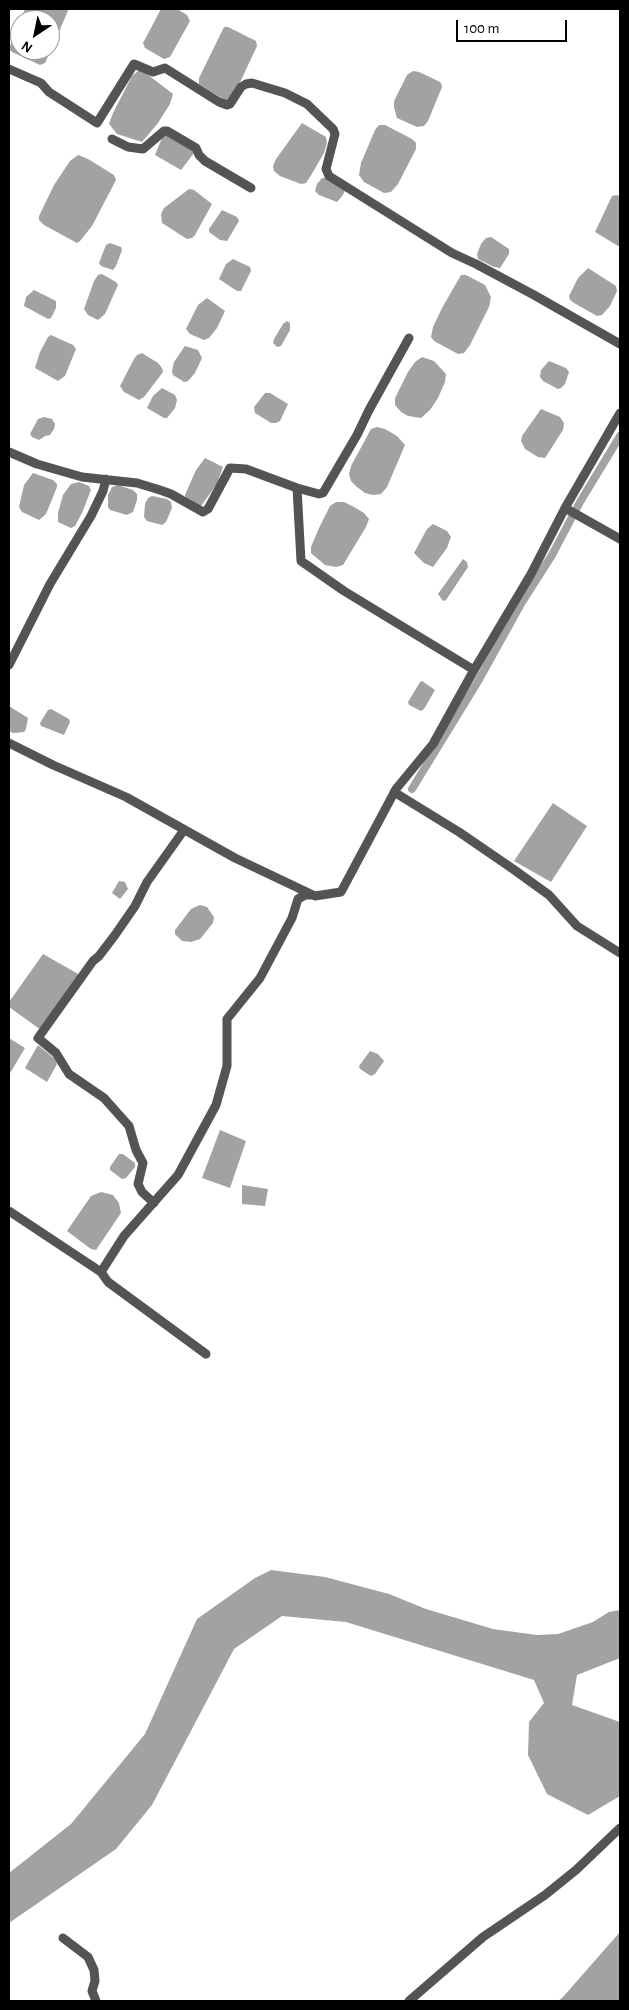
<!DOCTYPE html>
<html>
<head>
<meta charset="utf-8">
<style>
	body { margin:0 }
	#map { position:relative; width:629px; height:2010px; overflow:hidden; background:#fff; font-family:"Alegreya Sans",sans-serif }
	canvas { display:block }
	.frame { position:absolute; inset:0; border:10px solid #000; pointer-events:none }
	.north { position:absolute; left:10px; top:10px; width:50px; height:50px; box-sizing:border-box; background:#fff; border:1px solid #999; border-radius:50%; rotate:214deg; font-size:14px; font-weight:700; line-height:20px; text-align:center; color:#000 }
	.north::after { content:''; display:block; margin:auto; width:18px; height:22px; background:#000; clip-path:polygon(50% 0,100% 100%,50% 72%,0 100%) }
	.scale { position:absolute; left:456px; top:20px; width:111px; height:22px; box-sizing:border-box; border:2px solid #000; border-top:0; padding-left:6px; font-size:15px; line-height:18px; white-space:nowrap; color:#000; -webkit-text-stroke:4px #fff; paint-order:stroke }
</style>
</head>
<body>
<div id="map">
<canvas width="629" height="2010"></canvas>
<div class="frame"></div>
<div class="north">N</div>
<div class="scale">100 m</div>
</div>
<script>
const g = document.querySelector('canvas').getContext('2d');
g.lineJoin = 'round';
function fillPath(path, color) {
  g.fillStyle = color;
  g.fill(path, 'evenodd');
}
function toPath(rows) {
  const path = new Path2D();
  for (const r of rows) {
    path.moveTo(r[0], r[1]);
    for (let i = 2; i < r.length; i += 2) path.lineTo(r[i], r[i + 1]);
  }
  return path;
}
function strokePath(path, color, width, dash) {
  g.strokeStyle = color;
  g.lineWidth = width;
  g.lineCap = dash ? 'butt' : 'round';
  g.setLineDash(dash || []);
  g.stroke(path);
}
fillPath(toPath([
	[25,9,67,9,68,11,45,63,40,65,12,52,9,49,20,20,20,50,50,50,50,20,20,20],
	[161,9,177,9,187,15,190,21,170,57,164,59,145,48,143,43],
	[224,27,228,27,256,41,257,46,236,91,228,100,225,100,199,84,199,78],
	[138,71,143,71,173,94,170,104,158,123,142,142,117,134,109,124,113,113,132,76],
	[413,71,419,72,438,81,441,83,442,87,428,121,424,126,417,127,397,118,394,107,394,101,407,75],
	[302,123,326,137,327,143,324,153,310,177,306,183,301,184,280,176,274,171,273,166,276,159],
	[379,125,385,125,412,139,416,143,416,149,398,184,391,192,384,193,364,182,359,175,361,163,375,130],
	[167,135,189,146,194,153,181,170,155,155,162,138],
	[78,155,88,159,114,175,116,180,92,226,80,241,77,243,44,225,39,220,39,216,54,185,70,161],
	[322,178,326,178,345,190,343,195,337,202,319,195,315,191,317,184],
	[189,189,194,190,212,204,195,235,192,238,187,239,162,223,161,214,164,208],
	[617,195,620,197,620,246,618,246,595,232,612,196],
	[222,210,237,217,239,221,227,241,220,240,209,232,209,229],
	[491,237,509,249,509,254,500,268,494,267,478,259,477,254,481,244,486,238],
	[110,243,121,247,122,250,116,266,113,270,101,266,99,263,106,245],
	[233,259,250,267,251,271,241,291,237,291,219,279,226,264],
	[588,268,616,286,617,291,610,306,602,315,597,316,574,303,570,300,569,296,578,278],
	[102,274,116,282,118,285,105,314,98,320,88,315,84,309,94,281,98,275],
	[461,275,466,275,485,285,491,297,489,307,470,345,464,353,458,354,434,341,431,337,433,327,442,308],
	[34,290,56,301,56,308,51,318,48,319,24,306,26,297],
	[207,298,225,311,217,328,209,338,204,340,190,334,186,329,198,305],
	[287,321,290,323,290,330,281,346,277,347,273,343,274,339,283,324],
	[51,335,73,345,76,349,65,376,58,381,35,368,40,352,48,337],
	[185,346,198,350,202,358,195,373,188,381,184,382,173,375,172,371,174,362],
	[142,353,158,363,162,368,163,372,144,397,139,400,124,392,120,386,134,359,137,355],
	[422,357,434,361,446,374,445,382,438,398,430,410,421,418,408,416,401,412,395,405,395,398,408,372,415,362],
	[549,361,566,368,569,372,565,384,561,388,558,389,543,381,540,377,541,370],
	[162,388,175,395,177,400,175,408,167,418,164,418,147,408,153,396],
	[265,393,270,393,288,404,280,421,276,423,271,423,255,413,254,407],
	[541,409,560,417,564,423,563,430,545,458,538,457,525,449,521,441,522,436],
	[44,417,52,419,55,424,54,429,50,435,45,436,39,440,32,437,30,434,38,419],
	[377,427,385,429,397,436,405,445,387,487,381,494,373,495,365,493,357,487,351,481,349,474,351,466,371,429],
	[205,458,223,467,217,484,201,506,187,500,185,495,196,470],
	[33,473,53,480,57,484,57,487,46,514,39,520,22,512,19,507,24,485],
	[79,482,89,486,91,490,82,513,75,526,71,528,58,522,58,513,63,495,71,484],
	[118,485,133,490,137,494,137,500,133,512,127,515,110,510,108,507,108,495,112,487],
	[152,496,167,499,171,502,172,508,166,522,162,525,147,521,144,517,145,504,148,498],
	[336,502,344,502,354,507,364,513,369,519,366,527,343,565,336,567,325,565,311,553,311,547,319,528,330,506],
	[433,524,447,531,451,537,447,548,433,567,424,563,414,553,427,529],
	[463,559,467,562,468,567,446,600,443,601,438,594],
	[422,681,435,690,424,709,421,711,409,705,408,702,420,682],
	[9,706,28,718,26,729,24,732,13,733,9,731],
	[51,709,69,719,70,722,64,735,41,726,40,723,48,710],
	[553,803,587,826,551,882,514,861],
	[119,881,125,882,128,889,120,899,112,893],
	[200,905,207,907,214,917,213,923,200,939,191,942,182,941,175,934,175,930,191,909],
	[43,954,80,975,41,1030,9,1007,9,1002],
	[9,1038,25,1048,9,1075],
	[38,1045,55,1059,57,1064,47,1082,25,1068],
	[370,1051,378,1054,384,1061,375,1074,371,1076,360,1069,359,1066],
	[220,1130,246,1141,230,1188,202,1178],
	[119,1154,123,1154,135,1163,135,1167,126,1178,122,1179,110,1170,110,1167],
	[242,1185,268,1189,265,1206,242,1204],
	[101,1192,113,1195,119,1203,121,1213,96,1250,91,1249,67,1231,91,1196],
	[271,1570,325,1577,389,1594,426,1609,493,1629,537,1635,558,1634,593,1622,609,1612,620,1610,620,1658,577,1675,572,1705,620,1722,620,1796,588,1815,547,1794,528,1755,529,1722,544,1703,534,1680,346,1622,282,1616,234,1649,152,1805,116,1849,9,1923,9,1873,71,1824,145,1734,197,1619,255,1578],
	[620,1932,620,2001,558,2001,563,1997]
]), '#a2a2a2');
strokePath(toPath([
	[412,789,477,683,522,602,552,555,580,502,620,436]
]), '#a2a2a2', 8);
strokePath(toPath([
	[9,69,41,83,49,92,97,123,134,64,153,72,165,68,219,102,227,105,230,104,241,87,246,84,252,83,285,93,307,104,333,129,335,134,326,169,329,176,452,253,476,264,534,295,620,344],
	[112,139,128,147,143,149,164,131,167,131,196,148,199,155,205,161,251,188],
	[9,452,37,464,82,477,137,483,160,490,171,494,203,512,208,509,230,468,246,469,297,488,319,494,323,493,357,435,369,410,409,338],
	[297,488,301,561,344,591,474,670],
	[565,508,620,413],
	[9,665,50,584,91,516,103,491,106,479],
	[9,743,53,765,126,797,235,858,315,896,341,892,396,789,433,744,474,670,531,574,565,508,620,539],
	[394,792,459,832,513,869,549,895,577,926,620,953],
	[154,1203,142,1192,138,1184,143,1163,136,1150,129,1126,104,1098,69,1074,56,1053,38,1038,93,961,99,956,115,935,135,906,147,882,184,830],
	[9,1211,101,1272,108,1282,206,1354],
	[101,1272,124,1236,178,1175,216,1105,227,1066,227,1019,260,978,292,918,298,899,305,895,312,895],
	[63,1938,88,1957,94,1970,95,1981,92,1991,96,2001],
	[409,2001,483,1937,545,1895,576,1870,620,1828]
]), '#545454', 9);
</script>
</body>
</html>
